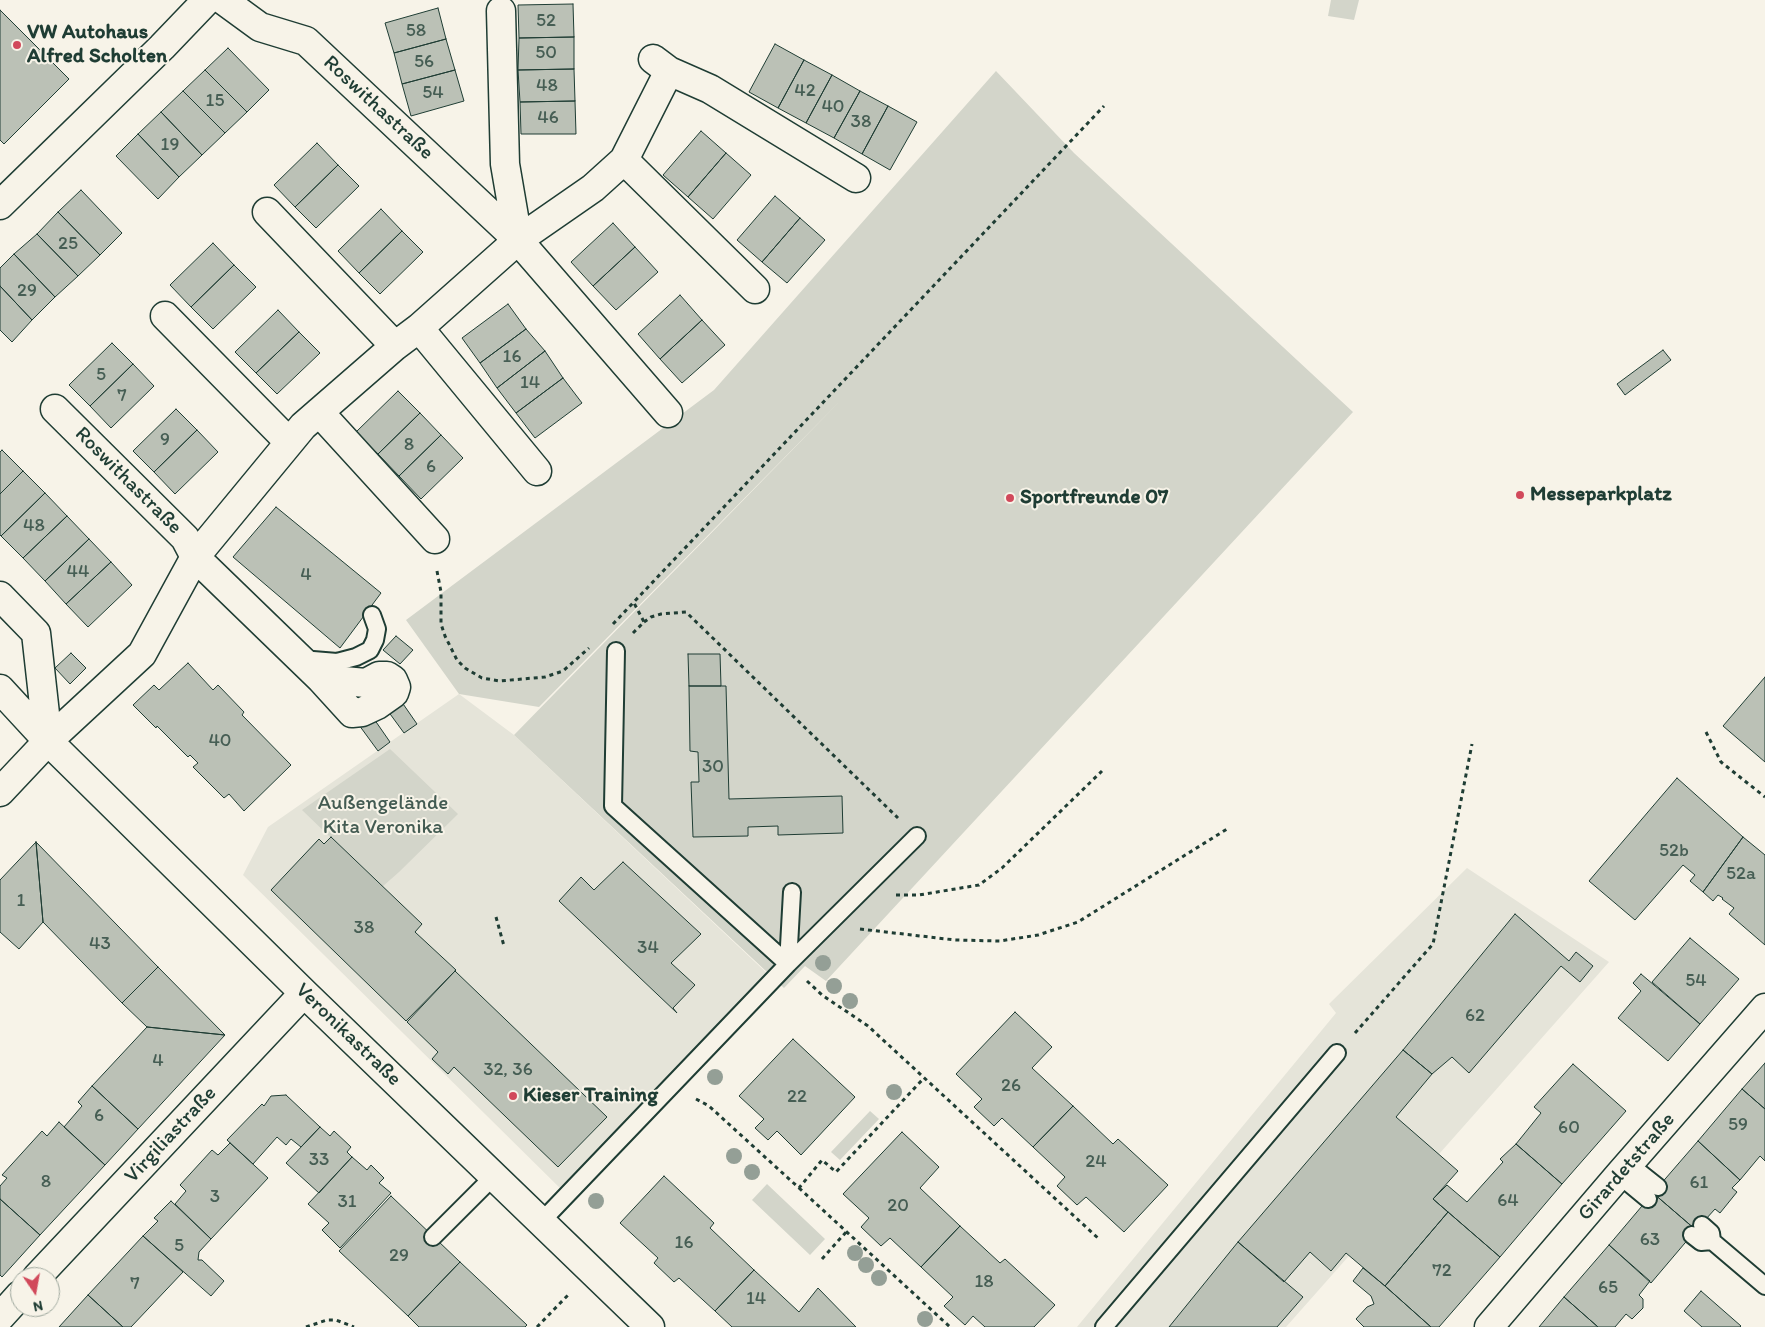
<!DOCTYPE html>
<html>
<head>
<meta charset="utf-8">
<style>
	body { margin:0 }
	#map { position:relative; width:1765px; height:1327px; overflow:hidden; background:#f7f3e8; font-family:Itim,sans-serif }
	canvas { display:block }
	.north { position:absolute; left:10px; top:1267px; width:50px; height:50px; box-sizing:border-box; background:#f7f3e8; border:1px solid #a1aaa0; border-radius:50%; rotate:168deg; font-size:14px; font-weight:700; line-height:20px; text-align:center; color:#1f3d34 }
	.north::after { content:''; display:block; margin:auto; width:18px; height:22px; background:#d1495b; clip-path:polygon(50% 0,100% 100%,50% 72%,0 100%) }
</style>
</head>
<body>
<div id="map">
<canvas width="1765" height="1327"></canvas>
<div class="north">N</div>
</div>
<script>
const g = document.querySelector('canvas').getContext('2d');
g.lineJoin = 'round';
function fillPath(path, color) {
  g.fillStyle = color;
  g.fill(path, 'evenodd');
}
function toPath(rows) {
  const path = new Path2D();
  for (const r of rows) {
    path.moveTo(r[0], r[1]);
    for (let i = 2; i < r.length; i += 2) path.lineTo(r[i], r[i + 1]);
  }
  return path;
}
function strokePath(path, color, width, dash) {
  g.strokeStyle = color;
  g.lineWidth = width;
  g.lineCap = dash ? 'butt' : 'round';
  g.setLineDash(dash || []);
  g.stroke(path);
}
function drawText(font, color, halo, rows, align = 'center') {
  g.font = font + ' Itim,sans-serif';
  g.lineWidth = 4;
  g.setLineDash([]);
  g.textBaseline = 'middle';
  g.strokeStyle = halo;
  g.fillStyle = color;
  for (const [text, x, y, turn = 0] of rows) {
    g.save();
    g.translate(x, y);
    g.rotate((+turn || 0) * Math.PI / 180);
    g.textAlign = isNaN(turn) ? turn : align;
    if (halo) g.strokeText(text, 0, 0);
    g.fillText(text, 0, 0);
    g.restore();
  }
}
fillPath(toPath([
	[459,694,514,735,772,978,566,1194,243,875,268,827],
	[1467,868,1609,962,1286,1327,1077,1327,1336,1013,1329,1004]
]), '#e5e4d9');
fillPath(toPath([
	[1331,0,1359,0,1354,20,1328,16],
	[996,71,1074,153,1353,412,826,981,805,966,784,988,514,735,844,397,539,707,459,694,406,620,714,390],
	[390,749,458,814,399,872,382,887,302,810],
	[870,1111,879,1119,840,1160,831,1152],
	[767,1184,825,1239,810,1255,752,1200]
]), '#d3d5ca');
const building = toPath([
	[573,4,574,37,519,38,518,5,573,4],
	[438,8,446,39,394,53,385,23,438,8],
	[0,10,69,79,4,144,0,140,0,10],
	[574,37,574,69,518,70,519,38,574,37],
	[446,39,455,70,402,84,394,53,446,39],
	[775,44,804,60,778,108,749,92,775,44],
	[228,48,269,90,247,112,205,70,228,48],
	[804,60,832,75,806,123,778,108,804,60],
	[574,69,575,101,520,102,518,70,574,69],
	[205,70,247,112,225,133,183,91,205,70],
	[455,70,464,101,411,116,402,84,455,70],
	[832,75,860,91,834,138,806,123,832,75],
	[183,91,225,133,202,155,161,112,183,91],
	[860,91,888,106,862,154,834,138,860,91],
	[575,101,576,134,521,134,520,102,575,101],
	[888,106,917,122,890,170,862,154,888,106],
	[161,112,202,155,179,177,138,134,161,112],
	[701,131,726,153,688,197,663,175,701,131],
	[138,134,179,177,158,199,116,156,138,134],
	[317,143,338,165,295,207,274,185,317,143],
	[726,153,751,175,713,219,688,197,726,153],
	[338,165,359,186,316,228,295,207,338,165],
	[81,190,122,233,100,255,58,212,81,190],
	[775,196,800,218,762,262,737,240,775,196],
	[381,209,402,231,359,273,338,251,381,209],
	[58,212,100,255,78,276,37,234,58,212],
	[800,218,825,240,787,283,762,262,800,218],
	[613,223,635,247,593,286,571,262,613,223],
	[402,231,423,252,380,294,359,273,402,231],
	[37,234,78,276,55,297,14,254,37,234],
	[213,243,234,265,191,307,170,285,213,243],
	[635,247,658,272,616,310,593,286,635,247],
	[14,254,55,297,32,320,0,286,0,268,14,254],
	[234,265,256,287,213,329,191,307,234,265],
	[0,286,32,320,12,342,0,330,0,286],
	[680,295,702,320,660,359,638,334,680,295],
	[508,304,526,329,480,363,462,338,508,304],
	[278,310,299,332,256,373,235,352,278,310],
	[702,320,725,345,682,383,660,359,702,320],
	[526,329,545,351,497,388,480,363,526,329],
	[299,332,320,353,277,394,256,373,299,332],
	[112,343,133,364,90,406,69,385,112,343],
	[1663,350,1671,360,1625,395,1617,384,1663,350],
	[545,351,563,378,516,413,497,388,545,351],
	[133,364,154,386,111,428,90,406,133,364],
	[563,378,582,403,535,438,516,413,563,378],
	[398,391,420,413,378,454,356,432,398,391],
	[176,409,197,430,154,472,133,451,176,409],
	[420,413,441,435,399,476,378,454,420,413],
	[197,430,218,452,175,494,154,472,197,430],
	[441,435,463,458,421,499,399,476,441,435],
	[2,450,23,471,0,494,0,452,2,450],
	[23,471,45,493,1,536,0,535,0,494,23,471],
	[45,493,67,516,23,558,1,536,45,493],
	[276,507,381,593,340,648,233,557,276,507],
	[67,516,89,539,45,581,23,558,67,516],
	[89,539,111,562,66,604,45,581,89,539],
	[111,562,132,585,88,627,66,604,111,562],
	[396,636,413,650,400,664,383,650,396,636],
	[71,653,86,668,70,684,55,668,71,653],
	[688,654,720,654,721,686,689,686,688,654],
	[188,663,213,690,218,685,244,712,242,715,291,765,244,811,229,794,224,798,193,767,198,763,190,755,188,757,157,726,156,728,133,705,154,685,159,690,188,663],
	[1765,677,1765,762,1723,726,1765,677],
	[689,686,726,686,729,799,842,796,843,833,778,835,778,826,748,827,748,836,693,837,691,782,699,782,698,752,690,751,689,686],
	[399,698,417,724,404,733,385,707,399,698],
	[372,716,390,742,378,751,359,725,372,716],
	[1677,778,1743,837,1703,892,1690,881,1695,875,1683,865,1635,920,1589,881,1677,778],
	[331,837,422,924,415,932,456,970,406,1021,271,890,319,839,324,844,331,837],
	[1743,837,1765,855,1765,945,1729,914,1734,908,1722,899,1723,898,1718,895,1713,901,1703,892,1743,837],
	[36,842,43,922,19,949,0,932,0,880,36,842],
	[36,842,158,967,122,1003,43,922,36,842],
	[623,862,701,934,671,963,695,985,673,1008,677,1013,559,901,581,877,594,890,623,862],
	[1515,914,1569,961,1576,952,1593,966,1580,982,1561,966,1469,1073,1452,1057,1432,1074,1403,1050,1515,914],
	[1690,938,1739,979,1700,1024,1652,982,1690,938],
	[158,967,225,1035,147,1027,122,1003,158,967],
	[455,971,607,1117,558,1167,454,1067,448,1074,432,1059,438,1052,407,1022,455,971],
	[1641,974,1700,1024,1668,1061,1618,1018,1641,991,1633,983,1641,974],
	[1015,1012,1052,1047,1032,1068,1073,1106,1033,1147,1002,1118,994,1126,974,1107,982,1099,956,1074,1015,1012],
	[147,1027,225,1035,138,1129,92,1086,147,1027],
	[793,1039,855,1097,801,1155,777,1131,768,1140,755,1128,764,1119,739,1096,793,1039],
	[1403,1050,1432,1074,1396,1117,1458,1171,1433,1199,1448,1212,1385,1286,1346,1253,1331,1271,1310,1252,1284,1282,1238,1242,1403,1050],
	[1765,1063,1765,1109,1742,1089,1765,1063],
	[1573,1064,1626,1111,1562,1184,1516,1144,1541,1113,1534,1107,1573,1064],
	[92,1086,138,1129,105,1165,64,1127,82,1106,78,1102,92,1086],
	[1742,1089,1765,1109,1765,1161,1760,1156,1740,1180,1698,1141,1742,1089],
	[286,1095,320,1127,301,1147,291,1139,286,1145,277,1137,253,1164,227,1140,262,1104,264,1106,271,1096,286,1095],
	[1073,1106,1113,1144,1118,1139,1168,1185,1124,1232,1086,1197,1077,1205,1057,1186,1065,1177,1033,1147,1073,1106],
	[59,1122,105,1165,40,1235,0,1199,0,1186,7,1178,2,1175,42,1131,47,1136,59,1122],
	[320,1127,330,1136,334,1131,351,1147,347,1152,352,1157,319,1193,286,1163,320,1127],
	[902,1132,939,1167,920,1188,960,1226,921,1267,890,1238,881,1246,861,1227,869,1218,843,1194,902,1132],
	[1698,1141,1740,1180,1732,1188,1737,1192,1720,1213,1715,1209,1696,1230,1653,1193,1698,1141],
	[230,1143,268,1178,211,1239,175,1204,186,1191,180,1185,212,1150,218,1155,230,1143],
	[1516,1144,1562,1184,1500,1257,1433,1199,1447,1185,1467,1202,1503,1162,1500,1159,1516,1144],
	[352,1157,367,1170,371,1165,384,1178,379,1183,391,1193,340,1248,322,1230,329,1223,308,1204,352,1157],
	[664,1176,714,1223,710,1228,754,1270,715,1311,679,1278,674,1282,654,1263,658,1258,620,1223,664,1176],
	[1653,1193,1696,1230,1651,1283,1609,1245,1653,1193],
	[391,1196,460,1262,408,1316,339,1251,391,1196],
	[0,1199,40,1235,2,1277,0,1275,0,1199],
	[171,1201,211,1239,199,1252,198,1260,202,1260,224,1281,211,1296,143,1236,158,1221,154,1218,171,1201],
	[1448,1212,1500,1257,1439,1327,1431,1327,1385,1286,1448,1212],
	[960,1226,1000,1263,1005,1259,1055,1305,1034,1327,985,1327,973,1316,965,1325,944,1306,953,1297,921,1267,960,1226],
	[143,1236,183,1272,131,1327,123,1327,88,1295,143,1236],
	[1238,1242,1303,1297,1277,1327,1169,1327,1238,1242],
	[1609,1245,1650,1281,1639,1295,1643,1299,1643,1308,1632,1319,1626,1314,1615,1327,1598,1327,1564,1297,1609,1245],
	[460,1262,527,1325,525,1327,419,1327,408,1316,460,1262],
	[1363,1268,1385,1286,1431,1327,1364,1327,1356,1319,1367,1307,1374,1304,1371,1296,1353,1281,1363,1268],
	[754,1270,799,1312,818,1288,856,1327,732,1327,715,1311,754,1270],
	[1701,1291,1741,1326,1740,1327,1702,1327,1684,1311,1701,1291],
	[88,1295,123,1327,59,1327,88,1295],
	[1564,1297,1598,1327,1539,1327,1564,1297]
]);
fillPath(building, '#bbc1b6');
strokePath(building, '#1f3d34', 1);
const lane = toPath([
	[616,651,613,806,788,964],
	[301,659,337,662,356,657,370,650,375,640,377,629,372,615],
	[788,964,792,892],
	[1629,1164,1658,1187],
	[1619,1175,1648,1199],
	[540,1223,788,964,917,836],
	[1692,1235,1701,1242,1712,1241,1711,1233,1702,1225],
	[433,1237,494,1176],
	[1712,1241,1765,1286],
	[1104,1327,1337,1053]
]);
const street = toPath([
	[223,0,260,27,306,41,518,240,668,413],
	[501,11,505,164,518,240],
	[669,71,710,89,856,178],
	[624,160,755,289],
	[0,205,162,47,207,0],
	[267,212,395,346],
	[165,316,289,442],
	[419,328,537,471],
	[55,409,185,538,195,557,321,679,352,713,362,712,377,705,394,693,396,687,393,680,387,676,379,676,366,683,321,679],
	[319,412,435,539],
	[0,596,36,633,48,741],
	[0,689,48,741,304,993,650,1327],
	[0,792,48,741,142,654,195,557,303,426,395,346,419,328,518,240,593,188,624,160,669,71,653,59],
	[37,1277,304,993],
	[0,1317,20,1295],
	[1489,1327,1619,1175,1765,1008]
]);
strokePath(lane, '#1f3d34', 20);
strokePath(street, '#1f3d34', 31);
strokePath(toPath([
	[437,571,441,592,441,624,445,636,457,660,465,668,482,678,500,681,545,677,563,671,589,648],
	[644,622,651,617,661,614,686,612,898,818],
	[613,624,1104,106],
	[633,633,644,622,634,603],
	[1706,732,1721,762,1765,797],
	[896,895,919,895,979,885,1002,868,1102,771],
	[496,917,504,946],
	[860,929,955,940,1000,941,1038,935,1078,922,1227,829],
	[807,981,822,995,868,1026,1099,1239],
	[1355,1033,1433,944,1472,744],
	[696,1099,709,1106,799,1188,822,1160,836,1172,924,1078],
	[799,1188,950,1327],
	[822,1259,847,1231],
	[306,1327,327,1320,336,1320,354,1327],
	[537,1327,570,1293]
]), '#1f3d34', 3, [4, 4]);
strokePath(lane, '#f7f3e8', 16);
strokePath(street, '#f7f3e8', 28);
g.fillStyle = '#949f96';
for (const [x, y] of [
	[823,963],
	[834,986],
	[850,1001],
	[715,1077],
	[894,1092],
	[734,1156],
	[752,1172],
	[596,1201],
	[855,1253],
	[866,1265],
	[879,1278],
	[925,1319]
]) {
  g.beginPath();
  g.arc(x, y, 8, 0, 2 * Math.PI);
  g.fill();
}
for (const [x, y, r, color] of [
	[17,45,5,"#d1495b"],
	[1520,495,5,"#d1495b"],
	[1010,498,5,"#d1495b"],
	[513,1096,5,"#d1495b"]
]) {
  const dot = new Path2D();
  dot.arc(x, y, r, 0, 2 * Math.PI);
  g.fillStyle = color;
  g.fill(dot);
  strokePath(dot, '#f7f3e8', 2);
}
drawText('19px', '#465e54', null, [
	["52",546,21],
	["58",416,31],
	["50",546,53],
	["56",424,62],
	["48",547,86],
	["42",805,91],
	["54",433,93],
	["15",215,101],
	["40",833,107],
	["46",548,118],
	["38",861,122],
	["19",170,145],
	["25",68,244],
	["29",27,291],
	["16",512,357],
	["5",101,375],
	["14",530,383],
	["7",122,396],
	["9",165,440],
	["8",409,445],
	["6",431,467],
	["48",34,526],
	["44",78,572],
	["4",306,575],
	["40",220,741],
	["30",713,767],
	["52b",1674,851],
	["52a",1741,874],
	["1",21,901],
	["38",364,928],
	["43",100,944],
	["34",648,948],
	["54",1696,981],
	["62",1475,1016],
	["4",158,1061],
	["32, 36",508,1070],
	["26",1011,1086],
	["22",797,1097],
	["6",99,1116],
	["59",1738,1125],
	["60",1569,1128],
	["33",319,1160],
	["24",1096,1162],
	["8",46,1182],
	["61",1699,1183],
	["3",215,1197],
	["64",1508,1201],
	["31",347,1202],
	["20",898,1206],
	["63",1650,1240],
	["16",684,1243],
	["5",179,1246],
	["29",399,1256],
	["72",1442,1271],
	["18",984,1282],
	["7",135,1284],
	["65",1608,1288],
	["14",756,1299]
]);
drawText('bold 21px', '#1f3d34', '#f7f3e8', [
	["VW Autohaus",27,33],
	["Alfred Scholten",27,57],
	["Messeparkplatz",1530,495],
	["Sportfreunde 07",1020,498],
	["Kieser Training",523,1096]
], 'left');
drawText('21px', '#1f3d34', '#f7f3e8', [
	["Roswithastraße",378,108,43],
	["Roswithastraße",128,481,45],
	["Veronikastraße",348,1035,44],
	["Virgiliastraße",171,1135,-47],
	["Girardetstraße",1627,1167,-49]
]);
drawText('21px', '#435b52', '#f7f3e8', [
	["Außengelände",383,804],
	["Kita Veronika",383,828]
]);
</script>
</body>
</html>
